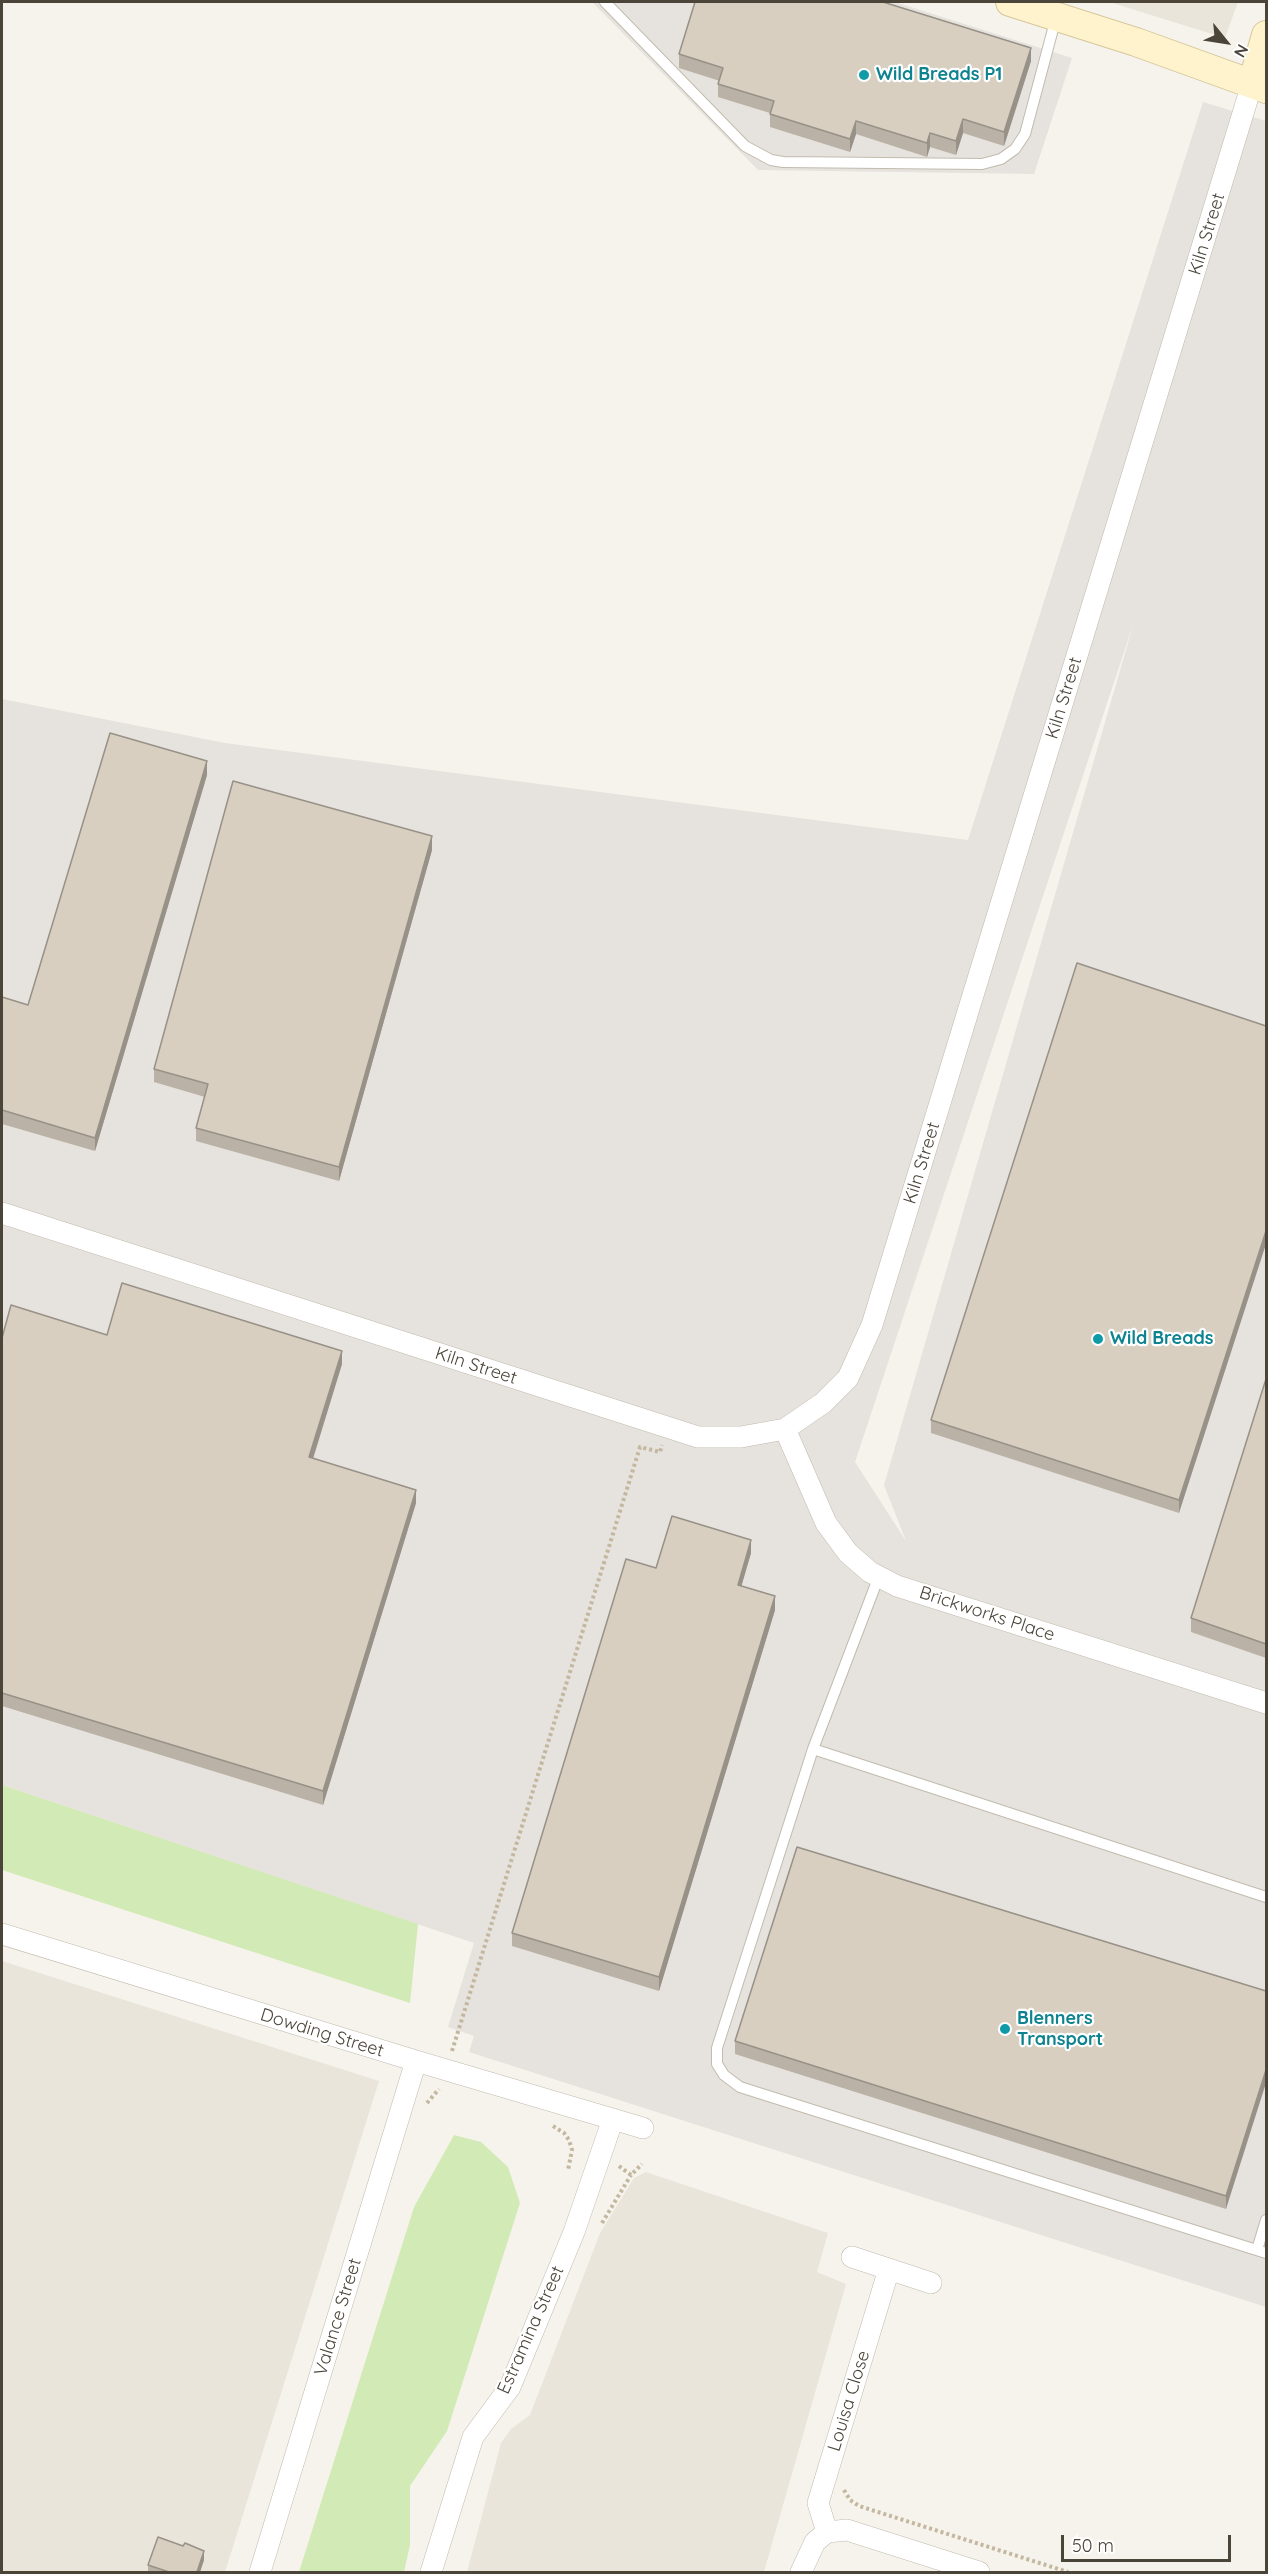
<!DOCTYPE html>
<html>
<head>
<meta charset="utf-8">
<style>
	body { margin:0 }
	#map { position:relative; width:1268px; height:2574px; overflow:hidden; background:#f6f3ec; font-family:Quicksand,sans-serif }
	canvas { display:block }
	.frame { position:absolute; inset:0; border:3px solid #4b4439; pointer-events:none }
	.north { position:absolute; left:1196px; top:12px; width:60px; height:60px; -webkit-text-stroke:4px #fff; paint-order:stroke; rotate:120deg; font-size:16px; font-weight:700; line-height:24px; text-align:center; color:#4b4439 }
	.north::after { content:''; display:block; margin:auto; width:21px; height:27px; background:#4b4439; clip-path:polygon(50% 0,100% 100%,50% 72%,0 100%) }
	.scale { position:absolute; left:1061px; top:2535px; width:170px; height:27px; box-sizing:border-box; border:3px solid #4b4439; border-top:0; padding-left:8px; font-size:18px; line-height:21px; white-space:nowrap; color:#4b4439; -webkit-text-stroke:4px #fff; paint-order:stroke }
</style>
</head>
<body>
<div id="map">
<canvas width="1268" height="2574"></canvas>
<div class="frame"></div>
<div class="north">N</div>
<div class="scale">50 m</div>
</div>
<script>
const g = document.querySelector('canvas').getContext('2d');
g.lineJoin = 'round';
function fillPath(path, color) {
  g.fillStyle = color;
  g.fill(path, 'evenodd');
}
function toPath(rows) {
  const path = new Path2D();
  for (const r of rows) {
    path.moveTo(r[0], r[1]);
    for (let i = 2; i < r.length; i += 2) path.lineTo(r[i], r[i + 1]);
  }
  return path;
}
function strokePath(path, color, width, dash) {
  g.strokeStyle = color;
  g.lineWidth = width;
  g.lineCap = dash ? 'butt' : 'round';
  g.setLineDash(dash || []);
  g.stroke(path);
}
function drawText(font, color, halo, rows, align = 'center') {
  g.font = font + ' Quicksand,sans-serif';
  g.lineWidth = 4.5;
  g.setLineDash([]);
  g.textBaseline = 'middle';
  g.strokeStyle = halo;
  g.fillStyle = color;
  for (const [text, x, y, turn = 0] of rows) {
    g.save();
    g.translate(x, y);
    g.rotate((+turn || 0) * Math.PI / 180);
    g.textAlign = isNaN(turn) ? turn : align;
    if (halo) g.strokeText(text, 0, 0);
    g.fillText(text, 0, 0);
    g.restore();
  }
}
fillPath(toPath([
	[1109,2,1238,2,1225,38],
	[2,1961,379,2081,225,2572,2,2572],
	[646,2172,828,2233,817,2272,846,2284,764,2572,467,2572,501,2443,511,2429,530,2415,600,2233,634,2178]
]), '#eae5da');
fillPath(toPath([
	[592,2,895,2,1072,58,1034,174,758,170],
	[1203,102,1266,121,1266,2307,469,2052,474,2036,448,2027,474,1943,2,1785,2,699,225,743,968,840],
	[1134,622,884,1485,906,1541,855,1462]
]), '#e6e2dd');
fillPath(toPath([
	[2,1785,418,1924,410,2003,2,1870],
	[454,2135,481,2142,508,2167,520,2203,447,2431,410,2486,410,2545,404,2572,299,2572,414,2207]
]), '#d2eab5');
const lane = toPath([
	[605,2,745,146,771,160,783,162,982,164,1001,159,1015,149,1025,134,1056,18],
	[879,1576,813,1749,717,2048,717,2064,724,2075,740,2087,762,2094,1266,2253],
	[813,1749,1266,1897],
	[1257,2250,1266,2220]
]);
const street = toPath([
	[2,1213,698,1437,741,1437,785,1429,823,1403,848,1378,872,1325,1252,84],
	[785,1429,826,1523,848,1553,870,1572,897,1586,1266,1703],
	[2,1934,416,2061,643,2128],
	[852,2257,931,2283],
	[827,2532,818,2503,889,2269],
	[260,2572,416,2061],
	[431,2572,473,2437,510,2387,574,2232,613,2119],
	[801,2572,815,2542,827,2532,847,2530,979,2572]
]);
const secondary = toPath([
	[1010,2,1136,42,1266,89],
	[1252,84,1266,35]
]);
strokePath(lane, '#c2bbae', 12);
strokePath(street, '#c2bbae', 22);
strokePath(secondary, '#d6c79b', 30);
strokePath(toPath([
	[452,2051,640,1447,660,1452,662,1445],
	[427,2103,439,2089],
	[553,2126,564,2133,569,2140,572,2150,568,2170],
	[619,2166,631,2175,642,2164],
	[602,2223,631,2175],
	[844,2490,850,2500,859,2506,1068,2572]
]), '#c4b79f', 4, [3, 3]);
strokePath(lane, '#fff', 10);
strokePath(street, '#fff', 21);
strokePath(secondary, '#fff3cd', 28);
fillPath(toPath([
	[679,54,1031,61,1004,146,963,133,956,155,930,147,927,157,856,134,850,152,770,127,770,113,718,97,718,84,720,81,679,68],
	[207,775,95,1151,2,1124,2,997,28,1005],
	[432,850,339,1181,196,1141,196,1128,205,1097,154,1082,154,1069],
	[1266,1026,1179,1513,931,1433,931,1420],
	[107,1335,342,1364,313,1459,416,1503,323,1805,2,1706,2,1338],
	[1266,1379,1266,1658,1191,1632,1191,1618],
	[751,1553,741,1586,775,1610,659,1991,512,1946,512,1933,656,1568],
	[1266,1991,1226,2209,735,2054,735,2041],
	[204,2560,200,2572,148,2572,148,2565]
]), '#bab2a6');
fillPath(toPath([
	[1031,48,1031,61,1004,146,1004,132],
	[963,119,963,133,956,155,956,141],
	[856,121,856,134,850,152,850,139],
	[930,133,930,147,927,157,927,143],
	[207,761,207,775,95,1151,95,1138],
	[432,836,432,850,339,1181,339,1167],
	[1266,1231,1266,1244,1179,1513,1179,1500],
	[342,1351,342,1364,309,1471,309,1457],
	[416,1490,416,1503,323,1805,323,1791],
	[751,1540,751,1553,738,1598,738,1585],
	[775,1596,775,1610,659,1991,659,1977],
	[1266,2070,1266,2083,1226,2209,1226,2196],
	[204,2551,204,2560,200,2572,197,2572]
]), '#979187');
const building = toPath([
	[695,2,883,2,1031,48,1004,132,963,119,956,141,930,133,927,143,856,121,850,139,770,114,774,101,718,84,723,68,679,54,695,2],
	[110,733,207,761,95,1138,2,1110,2,997,28,1005,110,733],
	[233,781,432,836,339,1167,196,1128,208,1084,154,1069,233,781],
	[1077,963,1266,1026,1266,1231,1179,1500,931,1420,1077,963],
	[122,1283,342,1351,309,1457,416,1490,323,1791,2,1693,2,1338,11,1305,107,1335,122,1283],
	[1266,1379,1266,1644,1191,1618,1266,1379],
	[672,1516,751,1540,738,1585,775,1596,659,1977,512,1933,626,1559,656,1568,672,1516],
	[797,1847,1266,1991,1266,2070,1226,2196,735,2041,797,1847],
	[158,2537,183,2546,185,2543,204,2551,197,2572,169,2572,148,2565,158,2537]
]);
fillPath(building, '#d8cfc1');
strokePath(building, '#979187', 1.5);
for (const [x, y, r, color] of [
	[864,75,6,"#0f9aa8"],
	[1098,1339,6,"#0f9aa8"],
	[1005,2029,6,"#0f9aa8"]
]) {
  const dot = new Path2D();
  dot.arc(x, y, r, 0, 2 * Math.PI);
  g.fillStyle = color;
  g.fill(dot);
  strokePath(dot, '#fff', 2);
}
drawText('bold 18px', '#0d838f', '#fff', [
	["Wild Breads P1",876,75],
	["Wild Breads",1110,1339],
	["Blenners",1017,2019],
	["Transport",1017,2040]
], 'left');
drawText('18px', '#4b4439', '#fff', [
	["Kiln Street",1207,234,-73],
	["Kiln Street",1064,698,-73],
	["Kiln Street",922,1163,-73],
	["Kiln Street",476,1366,18],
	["Brickworks Place",987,1614,18],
	["Dowding Street",322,2033,17],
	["Valance Street",338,2317,-73],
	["Estramina Street",531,2330,-66],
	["Louisa Close",849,2401,-73]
]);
</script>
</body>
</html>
